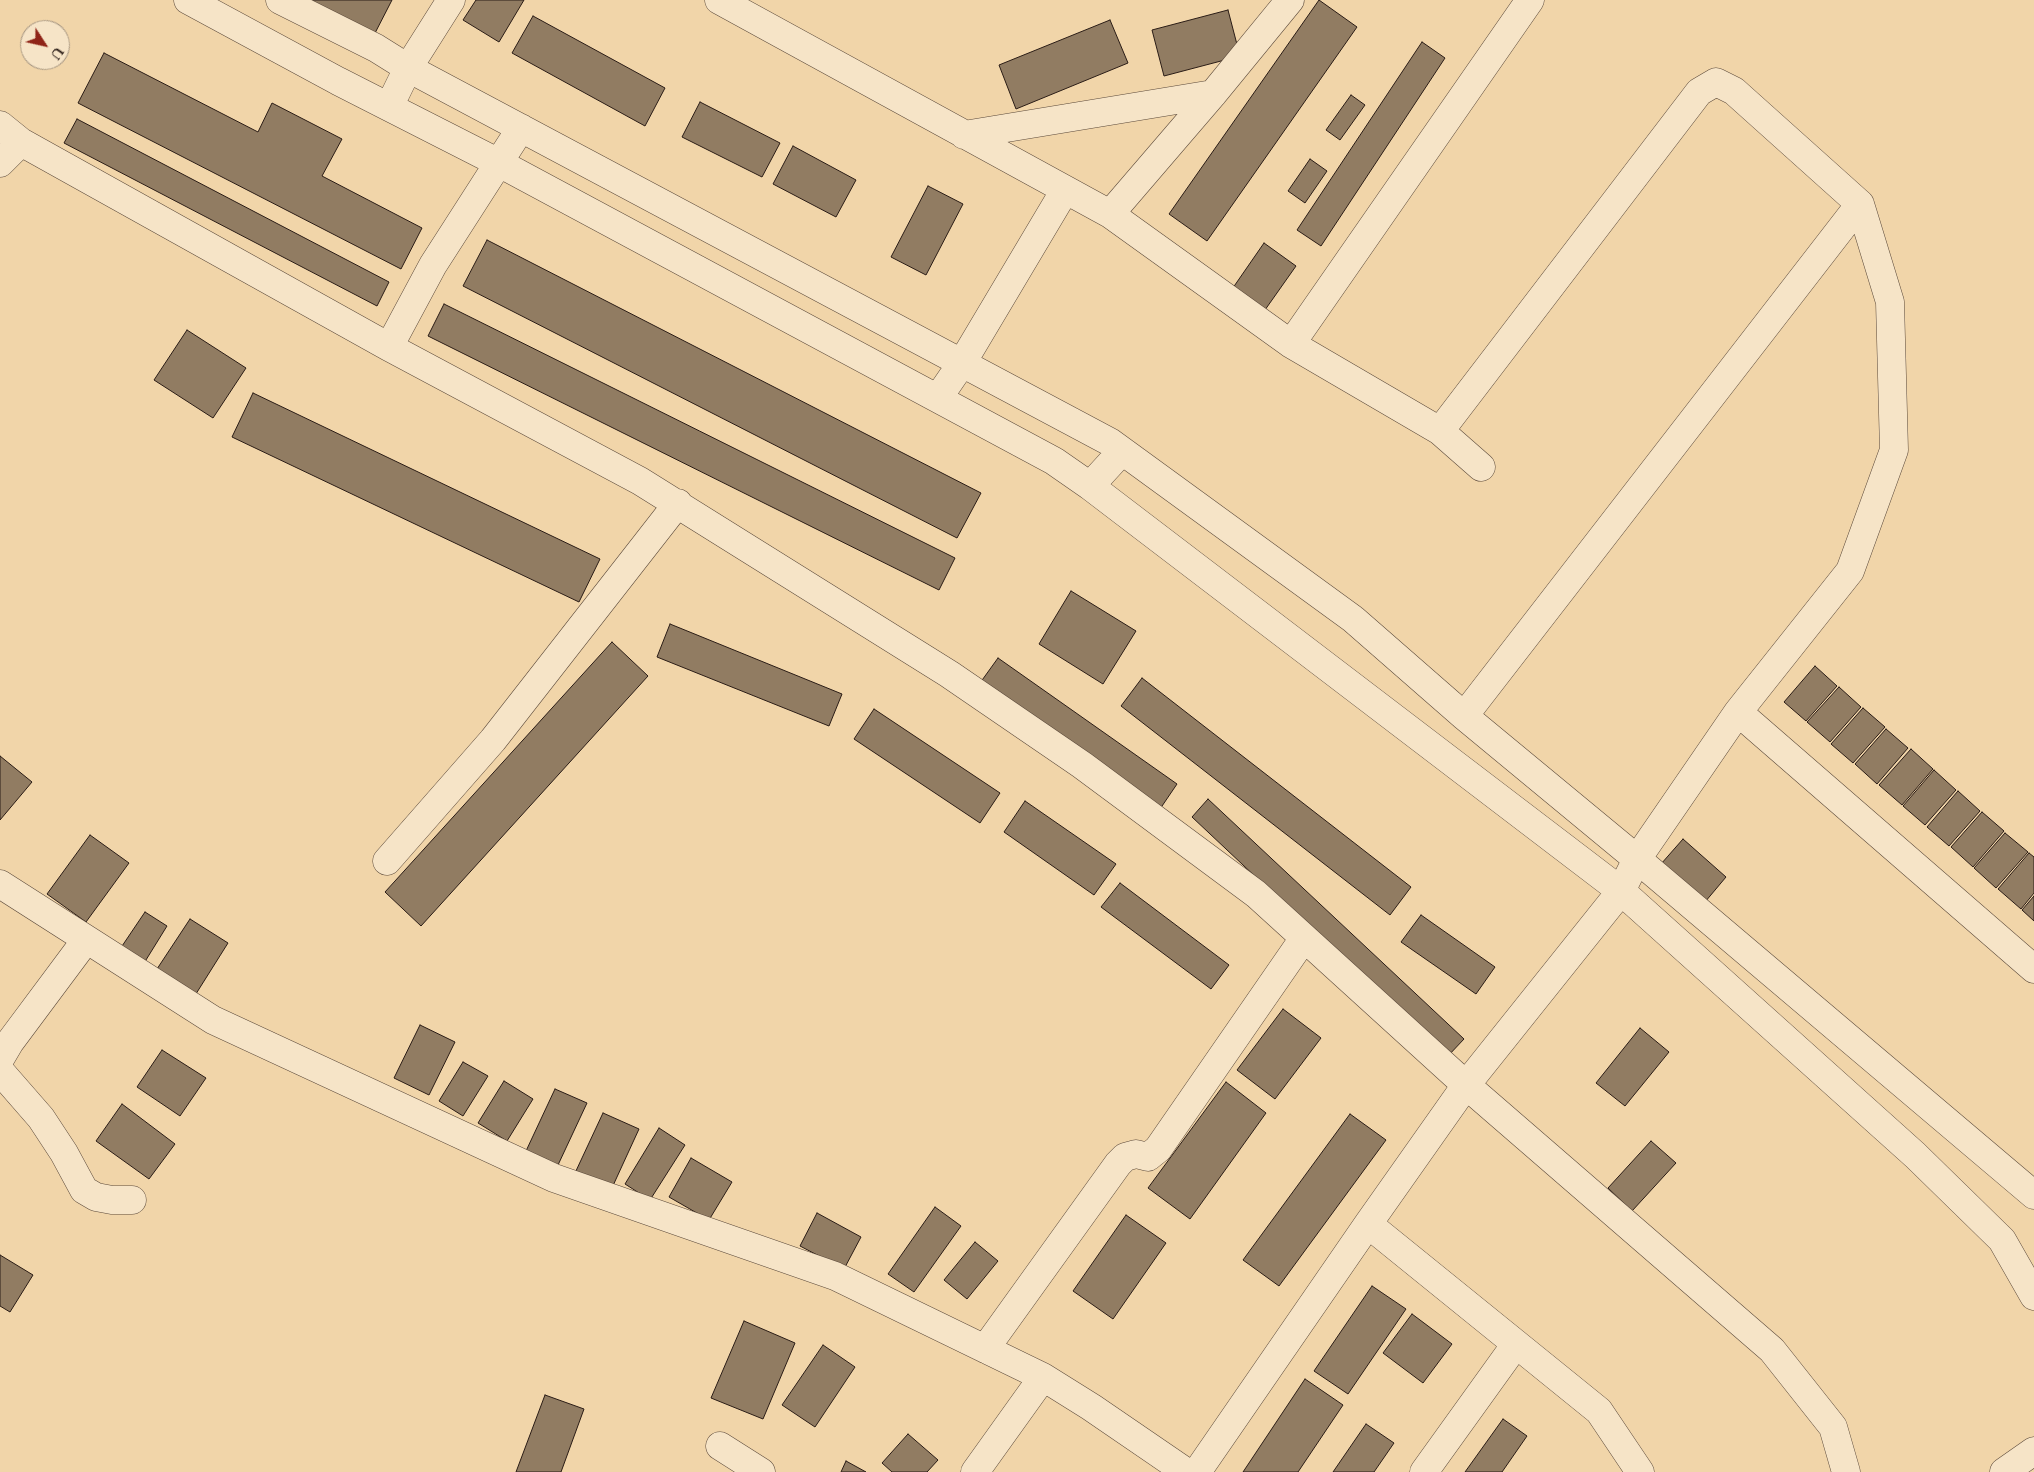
<!DOCTYPE html>
<html>
<head>
<meta charset="utf-8">
<style>
	body { margin:0 }
	#map { position:relative; width:2034px; height:1472px; overflow:hidden; background:#f1d5a9; font-family:Cardo,serif }
	canvas { display:block }
	.north { position:absolute; left:20px; top:20px; width:50px; height:50px; box-sizing:border-box; background:#f6e4c7; border:1px solid #a49480; border-radius:50%; rotate:125deg; font-size:14px; font-weight:700; line-height:20px; text-align:center; color:#2a1c16 }
	.north::after { content:''; display:block; margin:auto; width:18px; height:22px; background:#8f2418; clip-path:polygon(50% 0,100% 100%,50% 72%,0 100%) }
</style>
</head>
<body>
<div id="map">
<canvas width="2034" height="1472"></canvas>
<div class="north">U</div>
</div>
<script>
const g = document.querySelector('canvas').getContext('2d');
g.lineJoin = 'round';
function fillPath(path, color) {
  g.fillStyle = color;
  g.fill(path, 'evenodd');
}
function toPath(rows) {
  const path = new Path2D();
  for (const r of rows) {
    path.moveTo(r[0], r[1]);
    for (let i = 2; i < r.length; i += 2) path.lineTo(r[i], r[i + 1]);
  }
  return path;
}
function strokePath(path, color, width, dash) {
  g.strokeStyle = color;
  g.lineWidth = width;
  g.lineCap = dash ? 'butt' : 'round';
  g.setLineDash(dash || []);
  g.stroke(path);
}
const building = toPath([
	[302,0,392,0,373,37,302,0],
	[476,0,524,0,499,42,463,20,476,0],
	[1319,0,1357,27,1207,241,1169,214,1319,0],
	[1228,10,1240,56,1164,76,1152,30,1228,10],
	[533,16,665,88,645,126,512,53,533,16],
	[1110,20,1128,63,1016,109,999,65,1110,20],
	[1422,42,1445,58,1321,246,1297,230,1422,42],
	[104,53,258,132,272,103,342,139,322,176,422,228,401,269,78,103,104,53],
	[1351,95,1365,105,1340,140,1326,130,1351,95],
	[700,102,780,143,762,177,682,137,700,102],
	[77,119,389,282,377,306,64,143,77,119],
	[793,146,856,180,836,217,773,184,793,146],
	[1310,159,1327,171,1305,203,1288,191,1310,159],
	[928,186,963,204,926,275,891,257,928,186],
	[487,240,981,493,957,538,463,286,487,240],
	[1264,243,1296,266,1260,317,1228,295,1264,243],
	[444,304,955,558,939,590,428,336,444,304],
	[187,330,246,368,213,418,154,380,187,330],
	[253,393,600,559,579,602,232,437,253,393],
	[1071,591,1136,631,1103,684,1039,644,1071,591],
	[670,624,842,694,829,726,657,657,670,624],
	[612,642,648,676,421,926,385,892,612,642],
	[998,658,1177,784,1160,809,980,683,998,658],
	[1815,666,1837,686,1806,721,1784,702,1815,666],
	[1142,678,1411,887,1390,915,1121,706,1142,678],
	[1839,687,1861,707,1830,742,1807,722,1839,687],
	[1863,708,1885,727,1853,763,1831,744,1863,708],
	[874,709,1000,793,980,823,854,739,874,709],
	[1886,729,1908,748,1877,784,1855,764,1886,729],
	[1911,749,1933,769,1902,805,1879,785,1911,749],
	[0,756,32,782,0,820,0,756],
	[1934,770,1956,790,1925,825,1903,806,1934,770],
	[1958,791,1980,811,1949,846,1927,827,1958,791],
	[1208,799,1464,1039,1447,1057,1192,817,1208,799],
	[1025,801,1116,864,1094,895,1004,832,1025,801],
	[1982,812,2004,831,1973,867,1951,847,1982,812],
	[2005,833,2028,852,1996,888,1974,868,2005,833],
	[90,835,129,863,86,922,47,894,90,835],
	[1683,839,1726,877,1705,902,1661,864,1683,839],
	[2029,853,2034,857,2034,893,2021,909,1998,889,2029,853],
	[1120,883,1229,965,1211,989,1101,907,1120,883],
	[2034,896,2034,921,2022,910,2034,896],
	[145,912,167,926,141,968,118,952,145,912],
	[1421,915,1495,967,1476,994,1401,942,1421,915],
	[190,919,228,943,194,997,155,972,190,919],
	[1283,1009,1321,1038,1275,1099,1237,1070,1283,1009],
	[420,1025,455,1042,429,1095,394,1078,420,1025],
	[1640,1028,1669,1052,1625,1106,1596,1083,1640,1028],
	[162,1050,206,1078,180,1116,137,1087,162,1050],
	[463,1062,488,1076,463,1116,439,1101,463,1062],
	[504,1081,533,1099,507,1141,478,1123,504,1081],
	[1226,1082,1266,1113,1190,1219,1148,1188,1226,1082],
	[555,1089,587,1103,558,1165,526,1151,555,1089],
	[122,1104,175,1144,149,1179,96,1141,122,1104],
	[603,1113,639,1129,611,1190,575,1173,603,1113],
	[1350,1114,1386,1140,1279,1286,1243,1260,1350,1114],
	[659,1128,685,1145,650,1200,625,1184,659,1128],
	[1651,1141,1676,1163,1632,1211,1608,1188,1651,1141],
	[691,1158,732,1182,709,1220,669,1197,691,1158],
	[935,1207,961,1226,914,1292,888,1274,935,1207],
	[817,1213,861,1237,844,1269,800,1246,817,1213],
	[1126,1215,1166,1243,1113,1319,1073,1291,1126,1215],
	[975,1242,998,1261,967,1299,944,1280,975,1242],
	[0,1255,33,1275,10,1312,0,1306,0,1255],
	[1372,1286,1406,1309,1348,1394,1314,1371,1372,1286],
	[1412,1314,1452,1344,1423,1383,1383,1353,1412,1314],
	[744,1321,795,1343,763,1419,711,1398,744,1321],
	[823,1345,855,1367,815,1427,782,1405,823,1345],
	[1305,1379,1343,1405,1298,1472,1243,1472,1305,1379],
	[545,1395,584,1409,561,1472,516,1472,545,1395],
	[1503,1419,1527,1436,1502,1472,1465,1472,1503,1419],
	[1366,1424,1394,1443,1374,1472,1333,1472,1366,1424],
	[908,1434,938,1460,927,1472,892,1472,882,1463,908,1434],
	[846,1461,866,1472,841,1472,846,1461]
]);
fillPath(building, '#917c62');
strokePath(building, '#2a1c16', 1);
const minor = toPath([
	[188,0,338,81,499,163,1054,461,1090,486,1621,891,1915,1155,2002,1240,2034,1296],
	[280,0,376,48,408,68,1110,442,1353,619,1464,716,1637,859,2034,1195],
	[719,0,1110,214,1291,344,1440,431,1481,467],
	[389,107,408,68,451,0],
	[0,125,21,142,0,163],
	[964,135,1213,94],
	[21,142,389,347,640,481,949,674,1082,765,1256,894,1466,1085,1772,1350,1833,1427,1846,1472],
	[1110,214,1213,94,1290,0],
	[1291,344,1530,0],
	[389,347,433,265,521,128],
	[938,398,962,363,1065,190],
	[1090,486,1122,451],
	[1738,712,2034,969],
	[1464,716,1860,204],
	[387,861,493,740,678,503],
	[0,884,213,1020,554,1178,835,1276,1043,1377],
	[0,1059,10,1042,86,940],
	[0,1071,41,1118,64,1153,84,1190,96,1197,112,1200,132,1200],
	[1368,1224,1599,1411,1640,1472],
	[985,1349,1118,1164,1125,1157,1136,1154,1148,1157,1158,1149,1304,938],
	[720,1446,761,1472],
	[975,1472,1043,1377,1091,1407,1186,1472],
	[1197,1472,1368,1224,1466,1085,1621,891,1637,859,1738,712,1850,571,1894,450,1890,302,1860,204,1734,91,1716,82,1699,92,1440,431],
	[1424,1472,1516,1344],
	[2004,1472,2034,1451]
]);
strokePath(minor, '#5c4a3b', 29);
strokePath(minor, '#f6e4c7', 28);
</script>
</body>
</html>
